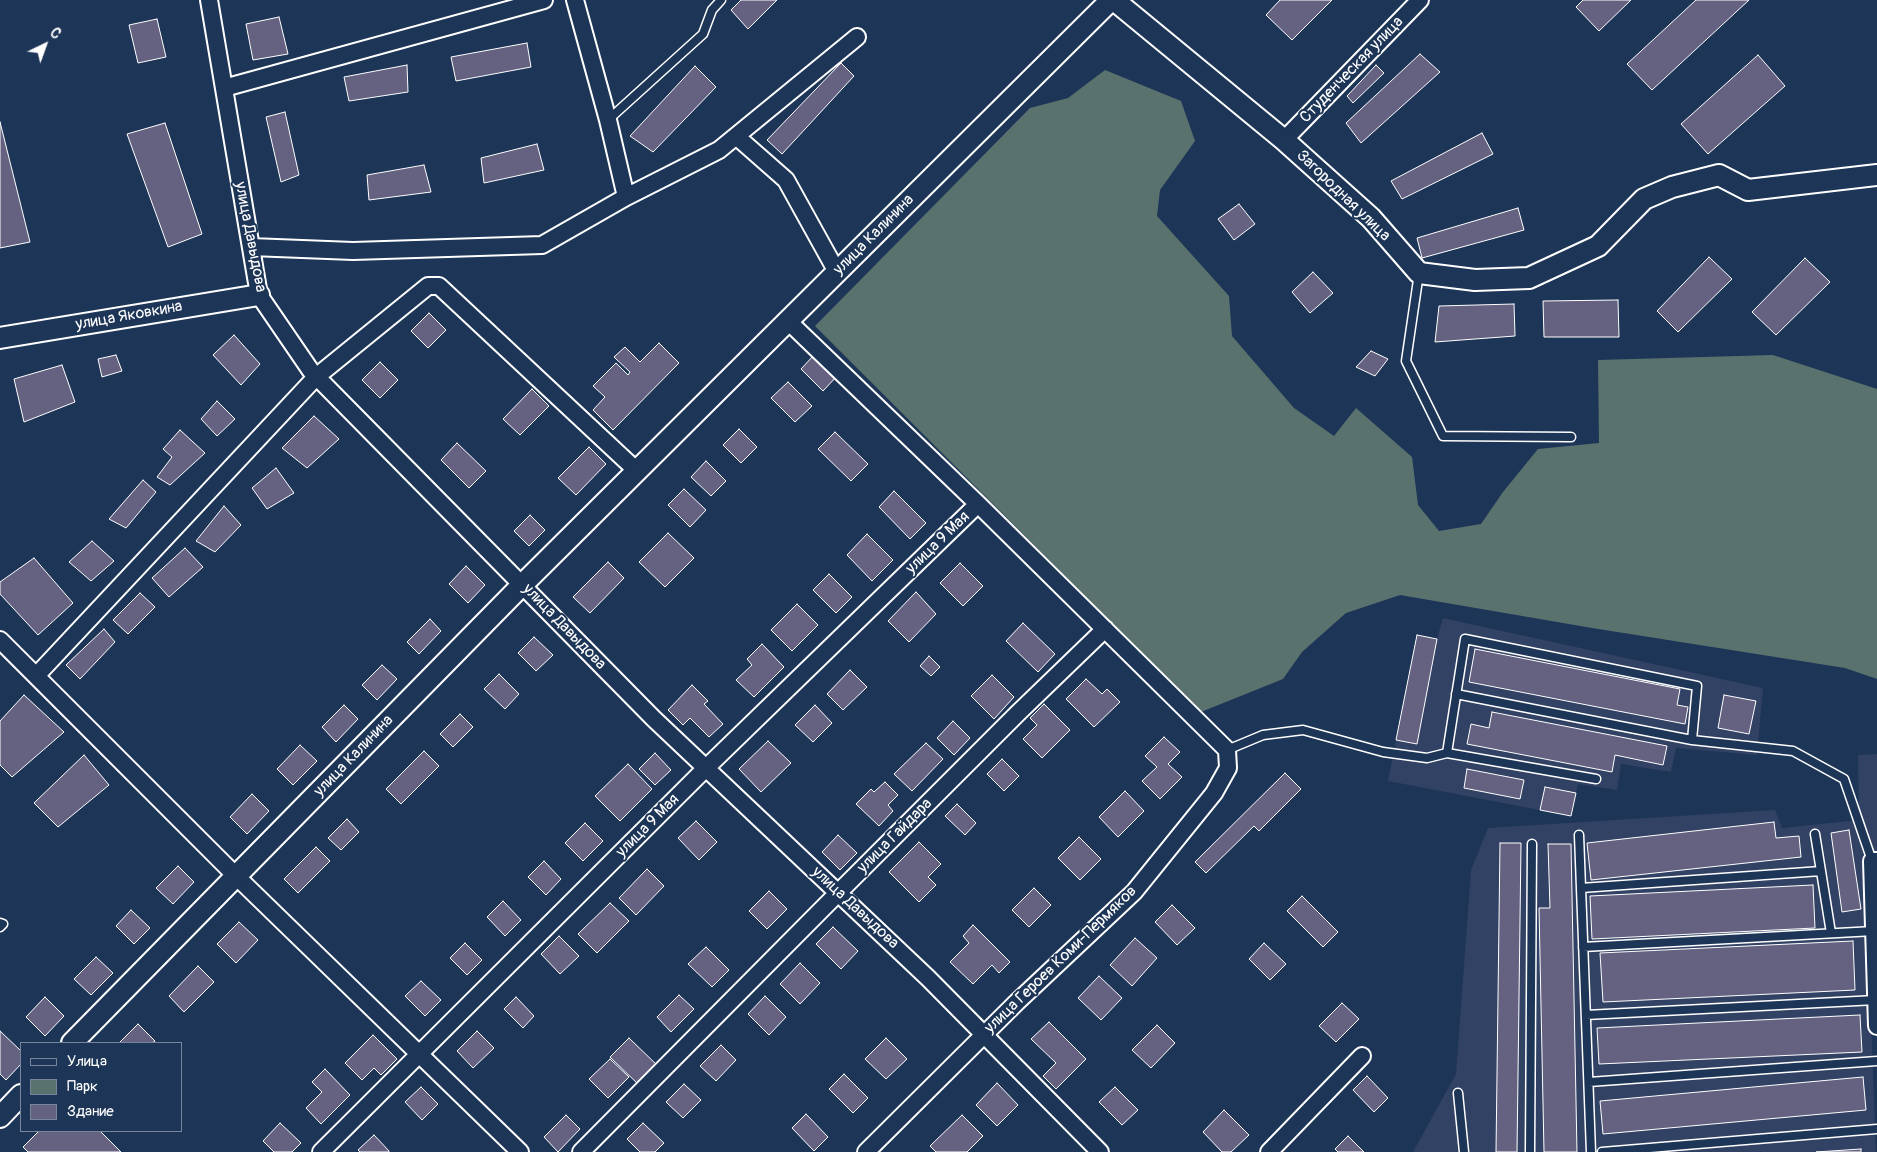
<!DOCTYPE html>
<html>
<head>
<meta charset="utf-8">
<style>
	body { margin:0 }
	#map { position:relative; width:1877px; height:1152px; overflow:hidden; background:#1d3557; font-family:Pangolin,sans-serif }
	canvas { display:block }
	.legend { position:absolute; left:20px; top:1042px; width:162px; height:90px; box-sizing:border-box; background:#1d3557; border:1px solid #77869a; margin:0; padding:6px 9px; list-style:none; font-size:15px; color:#fff }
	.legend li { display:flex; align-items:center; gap:10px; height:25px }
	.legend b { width:25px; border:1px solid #77869a }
	.north { position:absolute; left:20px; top:20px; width:50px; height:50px; -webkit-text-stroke:4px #1d3557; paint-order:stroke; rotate:42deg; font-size:14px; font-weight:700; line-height:20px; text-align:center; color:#fff }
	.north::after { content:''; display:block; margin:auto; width:18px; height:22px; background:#fff; clip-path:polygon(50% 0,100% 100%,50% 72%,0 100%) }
</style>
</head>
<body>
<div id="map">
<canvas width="1877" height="1152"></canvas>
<ul class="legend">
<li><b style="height:6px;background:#1d3557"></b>Улица</li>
<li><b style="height:14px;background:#5a726e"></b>Парк</li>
<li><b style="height:14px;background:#646181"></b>Здание</li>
</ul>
<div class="north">С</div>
</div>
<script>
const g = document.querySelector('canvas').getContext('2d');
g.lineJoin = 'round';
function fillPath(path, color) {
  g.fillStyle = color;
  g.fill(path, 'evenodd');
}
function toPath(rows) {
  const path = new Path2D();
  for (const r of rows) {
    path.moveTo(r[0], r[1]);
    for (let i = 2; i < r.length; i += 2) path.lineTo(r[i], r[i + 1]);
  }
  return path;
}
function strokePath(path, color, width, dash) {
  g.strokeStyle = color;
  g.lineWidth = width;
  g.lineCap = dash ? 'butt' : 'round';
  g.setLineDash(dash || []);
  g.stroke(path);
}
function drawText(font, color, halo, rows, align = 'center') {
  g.font = font + ' Pangolin,sans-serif';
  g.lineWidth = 4;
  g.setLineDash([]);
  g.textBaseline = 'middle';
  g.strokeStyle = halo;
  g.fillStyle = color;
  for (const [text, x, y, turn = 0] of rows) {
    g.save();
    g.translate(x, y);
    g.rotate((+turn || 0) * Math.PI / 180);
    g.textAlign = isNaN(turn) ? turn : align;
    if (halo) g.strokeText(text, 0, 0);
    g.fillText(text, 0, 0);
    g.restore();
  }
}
fillPath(toPath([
	[1443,618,1763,688,1757,755,1676,748,1671,772,1621,764,1617,790,1578,784,1571,816,1388,781,1417,635,1437,639],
	[1877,754,1877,855,1865,856,1876,1152,1413,1152,1456,1074,1471,870,1488,828,1775,810,1782,828,1859,820,1858,755]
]), '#324264');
fillPath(toPath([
	[1105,70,1181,101,1195,141,1160,190,1157,216,1229,296,1232,336,1294,408,1334,436,1356,408,1412,457,1418,505,1439,531,1481,524,1503,492,1538,449,1599,443,1598,360,1773,355,1877,389,1877,679,1845,668,1592,628,1400,595,1346,613,1302,652,1283,679,1201,712,815,326,1030,108,1068,98]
]), '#5a726e');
const building = toPath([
	[741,0,777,0,748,29,731,10,741,0],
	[1280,0,1332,0,1292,40,1266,15,1280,0],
	[1583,0,1631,0,1599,31,1576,7,1583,0],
	[1696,0,1749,0,1652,90,1627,64,1696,0],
	[279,17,288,54,253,60,246,24,279,17],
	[157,19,166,57,138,63,129,25,157,19],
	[527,43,531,67,456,81,451,57,527,43],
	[1420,54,1440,72,1361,143,1346,123,1420,54],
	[1758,55,1785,86,1708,154,1681,124,1758,55],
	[841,63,854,76,782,154,767,140,841,63],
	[407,65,408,92,349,101,344,77,407,65],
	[1376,65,1384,73,1353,103,1347,96,1376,65],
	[695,66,716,87,653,152,630,136,695,66],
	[285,112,299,175,281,182,266,117,285,112],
	[0,122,30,242,0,248,0,122],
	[165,123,202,234,168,247,127,134,165,123],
	[1482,133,1493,154,1402,199,1391,181,1482,133],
	[537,144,544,170,484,183,481,158,537,144],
	[424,165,431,192,369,200,367,175,424,165],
	[1239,204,1255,224,1234,240,1218,219,1239,204],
	[1518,208,1524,230,1422,258,1417,238,1518,208],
	[1709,257,1732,279,1678,332,1657,311,1709,257],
	[1805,258,1830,282,1776,335,1752,312,1805,258],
	[1313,272,1333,293,1310,313,1292,292,1313,272],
	[1618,300,1619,337,1544,337,1543,301,1618,300],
	[1514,304,1515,336,1435,342,1439,306,1514,304],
	[429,313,446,330,428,348,411,331,429,313],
	[234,335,260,364,241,385,213,355,234,335],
	[659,343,679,363,613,430,593,410,605,397,593,386,616,363,628,375,630,372,614,357,625,347,640,362,659,343],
	[1371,351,1388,359,1375,376,1356,367,1371,351],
	[815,354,837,376,823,391,801,369,815,354],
	[116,355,122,371,102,377,98,359,116,355],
	[380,362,398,380,380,398,362,380,380,362],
	[62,365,75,402,24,422,14,379,62,365],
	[788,382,812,406,795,422,771,398,788,382],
	[532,389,549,406,520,435,503,419,532,389],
	[217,401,235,419,217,436,201,419,217,401],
	[314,416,339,439,307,468,282,448,314,416],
	[739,429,757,447,741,463,723,445,739,429],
	[180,430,205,453,170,485,157,477,172,457,163,449,180,430],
	[835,432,868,464,851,481,818,449,835,432],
	[457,443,486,471,469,488,441,460,457,443],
	[589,447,606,464,576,495,558,478,589,447],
	[706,461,726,481,711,496,691,477,706,461],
	[276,468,294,493,267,509,252,488,276,468],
	[143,480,156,492,126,528,109,519,143,480],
	[684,489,706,510,690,527,668,505,684,489],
	[894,491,926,523,910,539,879,507,894,491],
	[224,506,241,525,215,552,196,541,224,506],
	[530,515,545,530,529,546,514,531,530,515],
	[668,533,694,558,665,587,639,562,668,533],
	[867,534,893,560,872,581,847,555,867,534],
	[92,541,114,561,91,581,69,562,92,541],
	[185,548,203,567,169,597,152,578,185,548],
	[34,558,73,603,38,635,0,594,0,582,34,558],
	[608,562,624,578,590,613,573,597,608,562],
	[960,563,983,586,963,606,940,583,960,563],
	[466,566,485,585,468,603,449,584,466,566],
	[829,574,852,597,836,613,813,590,829,574],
	[916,592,936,614,909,642,888,621,916,592],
	[140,593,155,607,128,634,113,620,140,593],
	[797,604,818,625,792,651,771,630,797,604],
	[430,619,441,631,419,654,407,642,430,619],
	[1023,623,1055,654,1038,672,1006,641,1023,623],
	[104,629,115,642,80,679,66,665,104,629],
	[1417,635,1437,639,1417,744,1396,740,1417,635],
	[534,637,553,655,536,671,518,653,534,637],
	[762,644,784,667,754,697,736,680,752,665,747,659,762,644],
	[1475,649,1680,689,1677,705,1688,707,1685,724,1469,682,1475,649],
	[929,656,940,667,931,676,920,666,929,656],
	[382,665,397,679,377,700,362,685,382,665],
	[850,670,867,687,843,710,827,694,850,670],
	[499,674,519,694,505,709,484,689,499,674],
	[992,675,1014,697,994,719,971,696,992,675],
	[1086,679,1102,694,1107,689,1120,702,1094,727,1066,699,1086,679],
	[692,685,708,701,704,704,723,724,709,737,690,718,683,725,668,710,692,685],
	[24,695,64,732,12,777,0,765,0,721,24,695],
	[1724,695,1756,701,1749,734,1718,728,1724,695],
	[1044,704,1070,730,1042,758,1023,739,1037,725,1030,718,1044,704],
	[344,705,358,719,336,742,322,727,344,705],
	[815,705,832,723,813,742,795,725,815,705],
	[1492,712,1667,746,1663,765,1615,755,1612,772,1467,744,1471,724,1489,728,1492,712],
	[460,714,473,727,453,747,440,734,460,714],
	[953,721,970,738,954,755,937,738,953,721],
	[1164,737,1180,752,1168,764,1182,777,1160,799,1142,781,1157,767,1145,756,1164,737],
	[768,741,791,763,761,792,739,769,768,741],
	[926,743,943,759,912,791,894,774,926,743],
	[300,745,317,761,293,785,277,769,300,745],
	[424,751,439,766,401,804,386,789,424,751],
	[655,753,671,770,655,785,639,769,655,753],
	[84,755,109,785,58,827,34,803,84,755],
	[1002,759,1019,776,1004,791,987,774,1002,759],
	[628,764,652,789,620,821,595,796,628,764],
	[1467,769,1524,780,1520,799,1464,788,1467,769],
	[1285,773,1301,789,1259,831,1254,826,1206,873,1195,862,1285,773],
	[885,782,898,795,888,805,893,811,879,826,856,804,871,789,874,792,885,782],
	[1545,787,1576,793,1571,816,1540,810,1545,787],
	[1125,791,1144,811,1118,837,1099,817,1125,791],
	[252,794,269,811,247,834,230,817,252,794],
	[957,804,976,823,965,835,945,816,957,804],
	[347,819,359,832,341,850,328,838,347,819],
	[696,821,717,842,699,860,678,838,696,821],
	[1774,822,1776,838,1799,836,1801,857,1591,880,1587,843,1774,822],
	[585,823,603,841,583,861,565,843,585,823],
	[1849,830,1861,909,1842,912,1831,833,1849,830],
	[838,835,857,853,840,870,822,852,838,835],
	[1079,837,1101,859,1080,880,1058,858,1079,837],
	[919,842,941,864,928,877,936,885,919,902,889,872,919,842],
	[1500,843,1521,843,1517,1152,1496,1152,1500,843],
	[1548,844,1571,844,1577,1152,1544,1152,1539,908,1550,908,1548,844],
	[316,847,330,861,298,893,284,879,316,847],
	[544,861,561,879,546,895,528,877,544,861],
	[178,866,194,882,173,904,156,888,178,866],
	[647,869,664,886,636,915,619,898,647,869],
	[1813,885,1815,928,1592,939,1590,896,1813,885],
	[1034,888,1051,905,1029,927,1012,910,1034,888],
	[769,891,787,909,767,929,749,911,769,891],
	[1302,896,1338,932,1323,947,1287,911,1302,896],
	[503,901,521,920,505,936,487,917,503,901],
	[610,903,629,921,597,953,578,934,610,903],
	[1172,905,1195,928,1177,945,1155,922,1172,905],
	[131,910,150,928,134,944,116,926,131,910],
	[239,922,258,940,236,963,217,944,239,922],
	[973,925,1010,962,999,973,992,965,973,984,950,962,969,943,963,936,973,925],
	[833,927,858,951,841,969,816,944,833,927],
	[559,936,579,956,560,974,541,954,559,936],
	[1135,938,1157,958,1132,986,1110,965,1135,938],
	[1853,941,1855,990,1603,1002,1600,953,1853,941],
	[465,943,482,960,467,975,450,958,465,943],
	[1264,943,1286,964,1270,980,1249,959,1264,943],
	[706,947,729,970,712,987,688,964,706,947],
	[96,957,113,973,91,995,74,979,96,957],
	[800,963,820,983,800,1004,780,984,800,963],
	[198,966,214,982,184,1012,169,996,198,966],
	[1099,976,1122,998,1101,1020,1078,998,1099,976],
	[421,981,441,1000,425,1016,405,996,421,981],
	[679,995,694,1009,671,1032,657,1017,679,995],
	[765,996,786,1017,769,1035,748,1014,765,996],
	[45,997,64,1016,45,1036,26,1017,45,997],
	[516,997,534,1016,523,1028,504,1009,516,997],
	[1342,1003,1359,1019,1336,1042,1319,1026,1342,1003],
	[1860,1015,1862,1052,1599,1064,1597,1028,1860,1015],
	[1049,1022,1086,1059,1056,1089,1043,1076,1056,1063,1031,1039,1049,1022],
	[138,1024,155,1041,152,1043,119,1043,138,1024],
	[1157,1025,1175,1043,1151,1068,1132,1050,1157,1025],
	[0,1031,21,1051,21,1064,6,1080,0,1074,0,1031],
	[477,1031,494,1048,473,1068,457,1051,477,1031],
	[373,1035,397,1059,381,1075,374,1068,362,1080,345,1063,373,1035],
	[629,1038,659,1067,640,1086,610,1057,629,1038],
	[886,1038,907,1059,886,1079,865,1059,886,1038],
	[721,1045,736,1060,716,1081,700,1066,721,1045],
	[610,1059,629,1077,608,1098,589,1079,610,1059],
	[325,1069,350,1095,321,1124,306,1108,322,1092,312,1082,325,1069],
	[844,1074,868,1098,853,1113,829,1089,844,1074],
	[1367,1076,1388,1098,1374,1112,1353,1090,1367,1076],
	[1863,1077,1866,1110,1603,1134,1600,1101,1863,1077],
	[997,1083,1018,1105,997,1126,976,1105,997,1083],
	[684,1084,701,1100,683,1118,666,1102,684,1084],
	[421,1087,438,1104,422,1120,405,1102,421,1087],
	[1115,1087,1138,1110,1122,1125,1099,1102,1115,1087],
	[1224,1110,1249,1135,1231,1152,1222,1152,1203,1132,1224,1110],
	[806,1114,828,1137,814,1151,792,1128,806,1114],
	[566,1115,580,1129,558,1152,544,1137,566,1115],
	[962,1115,983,1136,967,1152,936,1152,930,1146,962,1115],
	[280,1123,301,1143,292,1152,274,1152,263,1141,280,1123],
	[643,1123,664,1143,655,1152,640,1152,627,1139,643,1123],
	[39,1131,100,1131,121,1152,28,1152,23,1147,39,1131],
	[374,1135,389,1151,389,1152,360,1152,358,1150,374,1135],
	[1348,1136,1364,1152,1338,1152,1335,1149,1348,1136],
	[1861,1149,1861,1152,1816,1152,1861,1149]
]);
fillPath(building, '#646181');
strokePath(building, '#fff', 1);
const service = toPath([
	[608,120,703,34,712,10,721,0],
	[1419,273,1406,361,1443,436,1571,437],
	[1456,694,1692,740,1793,751,1844,779,1872,861],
	[1227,750,1263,735,1303,730,1383,752,1427,758,1447,753],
	[1596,779,1447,753,1465,639,1697,686,1692,740],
	[1815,834,1831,933],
	[1579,835,1591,1152],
	[1581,888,1821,871],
	[0,923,3,924,0,927],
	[1583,947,1874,931],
	[1586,1015,1876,1000],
	[1589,1082,1877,1061],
	[1458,1093,1464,1152],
	[1530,1152,1532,844],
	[1602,1152,1877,1129]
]);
const minor = toPath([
	[209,0,259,295,311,371,654,719,928,978,1100,1152],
	[575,0,608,120,626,197],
	[224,88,544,0],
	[736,136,786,180,837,272],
	[1284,140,1420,0],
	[251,247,353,251,542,245,626,197,719,150,857,37],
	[788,321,978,504,1227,750,1228,768,1214,793,1134,892,1017,1002,866,1152],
	[0,640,236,876,520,1152],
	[36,676,316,377,428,286,439,286,637,471],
	[1877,861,1872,861,1877,1026],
	[321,1152,706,768,978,504],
	[581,1152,838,893,1018,713,1105,629],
	[1269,1152,1362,1056]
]);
const tertiary = toPath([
	[1114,0,1284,140,1371,218,1419,273,1475,280,1529,278,1598,246,1644,199,1672,187,1719,175,1748,190,1877,175],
	[0,338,259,295],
	[72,1043,522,585,1111,0],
	[0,1117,21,1095]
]);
strokePath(service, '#fff', 11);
strokePath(minor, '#fff', 20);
strokePath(tertiary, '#fff', 24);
strokePath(service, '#1d3557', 8);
strokePath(minor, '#1d3557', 16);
strokePath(tertiary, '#1d3557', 20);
drawText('16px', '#fff', '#1d3557', [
	["Студенческая улица",1352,70,-46],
	["Загородная улица",1343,196,44],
	["улица Калинина",874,235,-45],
	["улица Давыдова",250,237,79],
	["улица Яковкина",129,316,-10],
	["улица 9 Мая",938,543,-44],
	["улица Давыдова",564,627,46],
	["улица Калинина",354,756,-46],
	["улица 9 Мая",648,826,-45],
	["улица Гайдара",895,836,-45],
	["улица Давыдова",855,908,43],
	["улица Героев Коми-Пермяков",1061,960,-44]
]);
</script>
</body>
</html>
